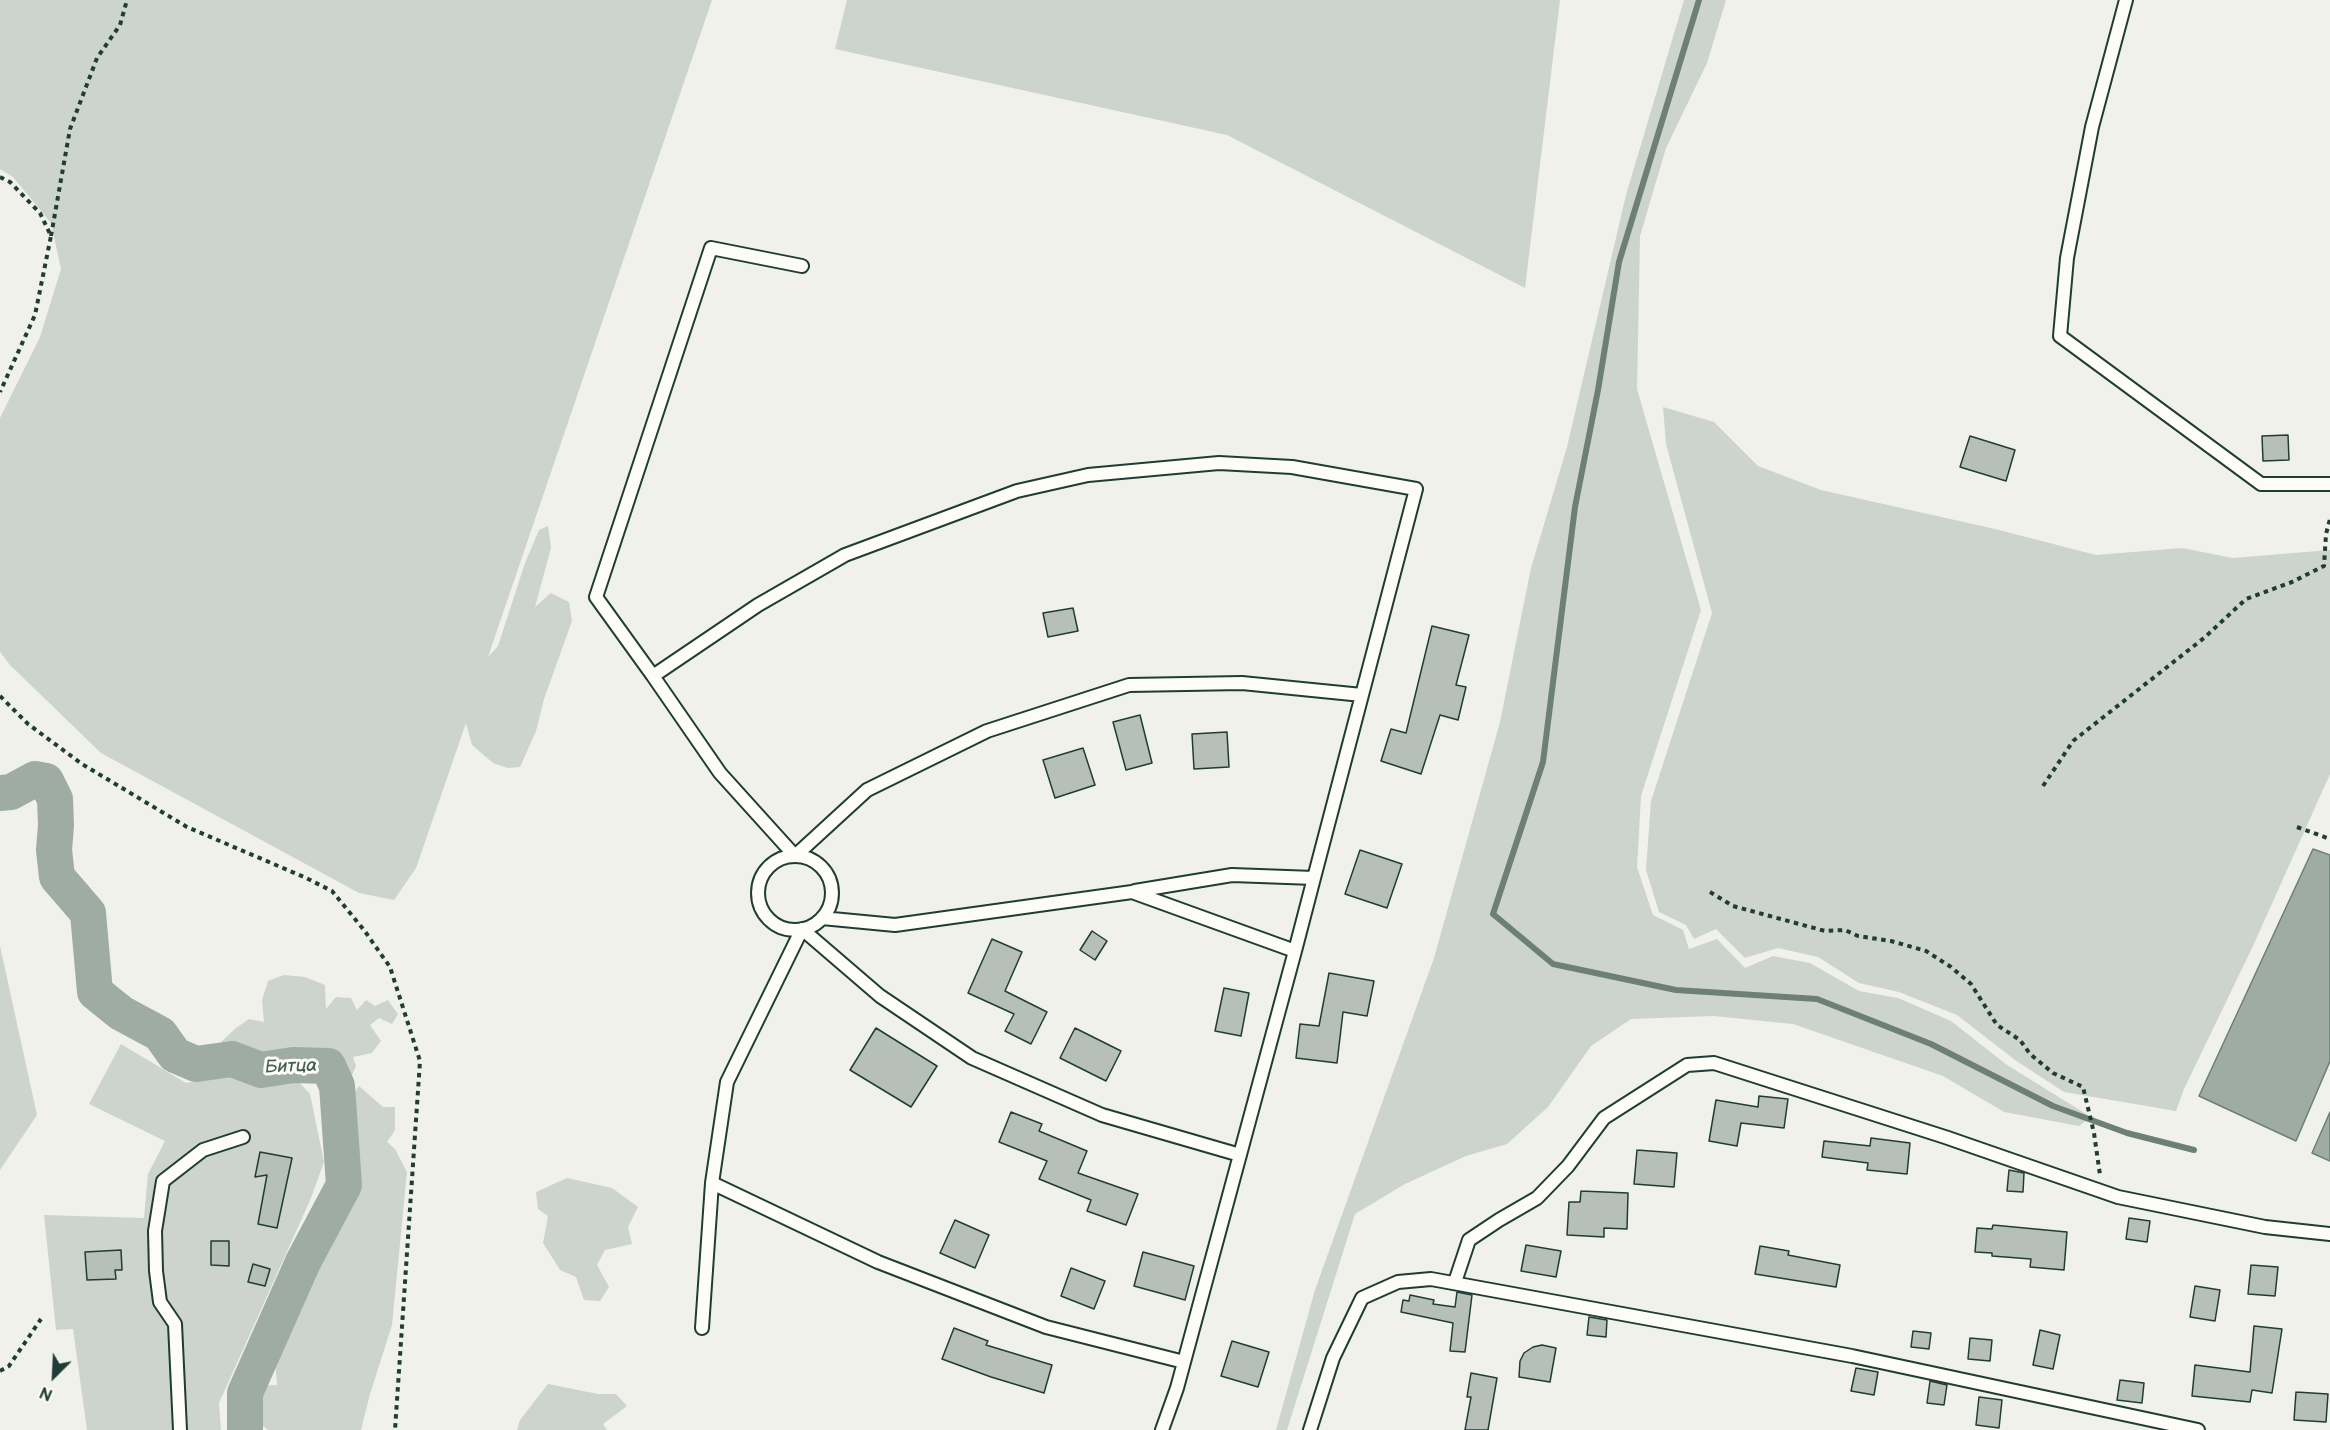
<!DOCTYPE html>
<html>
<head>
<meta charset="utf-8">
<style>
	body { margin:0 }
	#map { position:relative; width:2330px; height:1430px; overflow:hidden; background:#f0f1eb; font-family:"Balsamiq Sans",sans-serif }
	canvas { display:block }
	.north { position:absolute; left:24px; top:1346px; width:60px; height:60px; -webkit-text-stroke:4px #fdfcf7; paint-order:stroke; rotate:204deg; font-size:16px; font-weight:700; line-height:24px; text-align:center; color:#1f3d34 }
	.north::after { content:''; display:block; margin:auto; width:21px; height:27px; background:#1f3d34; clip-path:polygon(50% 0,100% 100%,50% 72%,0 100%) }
</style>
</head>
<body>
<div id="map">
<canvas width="2330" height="1430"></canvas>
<div class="north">N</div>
</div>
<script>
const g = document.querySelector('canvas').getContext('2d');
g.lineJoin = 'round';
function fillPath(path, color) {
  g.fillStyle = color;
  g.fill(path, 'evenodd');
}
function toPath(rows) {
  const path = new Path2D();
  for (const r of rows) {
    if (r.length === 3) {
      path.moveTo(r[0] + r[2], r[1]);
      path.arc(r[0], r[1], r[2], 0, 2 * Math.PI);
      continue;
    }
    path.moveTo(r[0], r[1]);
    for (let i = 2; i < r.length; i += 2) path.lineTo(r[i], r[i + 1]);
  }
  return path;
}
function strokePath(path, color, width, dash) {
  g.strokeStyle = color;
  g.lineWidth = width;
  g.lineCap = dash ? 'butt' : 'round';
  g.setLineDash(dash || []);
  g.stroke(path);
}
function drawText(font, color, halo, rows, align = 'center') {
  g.font = font + ' "Balsamiq Sans",sans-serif';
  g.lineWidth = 6;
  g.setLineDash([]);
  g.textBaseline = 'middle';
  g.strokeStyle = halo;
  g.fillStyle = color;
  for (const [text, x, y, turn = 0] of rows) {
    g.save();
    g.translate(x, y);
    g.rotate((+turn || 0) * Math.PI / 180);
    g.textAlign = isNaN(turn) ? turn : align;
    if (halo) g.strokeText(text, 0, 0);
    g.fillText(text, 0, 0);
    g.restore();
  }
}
fillPath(toPath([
	[0,0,712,0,488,657,498,646,525,563,539,530,548,526,551,548,535,607,551,593,569,602,572,621,544,699,536,731,520,767,508,768,493,763,472,745,466,723,416,868,394,900,359,893,101,753,10,665,0,652,0,418,40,337,61,269,51,223,13,177,0,169],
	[847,0,1560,0,1525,288,1227,135,835,49],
	[1684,0,1726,0,1707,63,1666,148,1640,236,1637,389,1701,610,1641,796,1637,867,1653,915,1683,930,1689,949,1717,939,1745,968,1773,956,1810,963,1859,991,1898,998,1951,1021,2007,1065,2091,1117,2079,1126,2004,1112,1943,1076,1793,1024,1713,1016,1631,1019,1591,1046,1548,1107,1507,1144,1466,1156,1405,1184,1355,1214,1287,1430,1276,1430,1315,1290,1434,958,1500,722,1531,568,1567,447,1626,195],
	[1663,407,1714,422,1758,466,1821,490,1995,529,2096,555,2182,548,2233,558,2330,550,2330,774,2253,946,2184,1089,2176,1111,2064,1092,2015,1060,1957,1015,1899,992,1859,983,1818,957,1778,948,1745,958,1716,929,1694,939,1686,925,1659,912,1646,870,1651,801,1712,613,1666,444],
	[0,946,37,1115,0,1170],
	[284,975,305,977,325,985,326,1009,336,997,351,998,357,1010,366,1000,375,1006,388,1000,398,1014,392,1024,379,1018,370,1025,381,1041,372,1053,353,1057,356,1066,352,1075,346,1077,335,1073,332,1063,324,1060,319,1053,296,1061,264,1064,226,1053,220,1043,236,1028,249,1019,264,1022,262,1000,268,981],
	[121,1044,186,1083,229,1074,296,1079,310,1094,324,1162,311,1198,219,1403,221,1430,87,1430,73,1329,56,1330,44,1215,144,1218,148,1174,165,1141,89,1104],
	[359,1086,383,1107,395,1107,395,1130,387,1142,395,1149,407,1172,392,1325,370,1394,361,1430,268,1430,259,1423,253,1399,259,1386,277,1385,274,1346,306,1277,321,1259,334,1222,351,1191,350,1100],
	[567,1178,612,1188,638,1207,628,1227,632,1244,605,1250,597,1265,609,1287,600,1301,584,1300,576,1277,560,1270,543,1243,548,1216,538,1209,536,1192],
	[548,1384,598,1394,616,1394,627,1406,603,1424,607,1430,517,1430,520,1420]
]), '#cdd3cd');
const water = toPath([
	[2313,849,2330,855,2330,1061,2296,1141,2199,1096,2313,849],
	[2330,1112,2330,1161,2312,1153,2330,1112]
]);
fillPath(water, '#9faca4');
strokePath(water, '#6c8077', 1.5);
strokePath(toPath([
	[1699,0,1619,262,1598,390,1575,507,1543,762,1493,914,1553,964,1676,990,1817,999,1931,1044,2053,1106,2127,1133,2194,1150]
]), '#6c8077', 6);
strokePath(toPath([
	[0,793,11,792,35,779,46,781,55,799,56,825,54,850,57,877,88,913,95,992,121,1013,160,1034,175,1055,196,1064,232,1059,261,1070,293,1065,328,1066,337,1086,344,1185,303,1262,245,1393,245,1430]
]), '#9faca4', 36);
const building = toPath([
	[2288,435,2289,460,2263,461,2262,436,2288,435],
	[1970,436,2015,450,2006,481,1960,467,1970,436],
	[1073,608,1078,631,1048,637,1043,613,1073,608],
	[1432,626,1469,635,1456,685,1466,687,1458,720,1440,715,1421,774,1381,761,1391,729,1406,733,1432,626],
	[1140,715,1152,763,1126,770,1113,722,1140,715],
	[1227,732,1229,767,1194,769,1192,734,1227,732],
	[1083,748,1095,785,1055,798,1043,760,1083,748],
	[1360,850,1402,864,1387,908,1345,894,1360,850],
	[1092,931,1107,941,1095,960,1080,950,1092,931],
	[992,939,1022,952,1005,991,1047,1012,1031,1044,1005,1031,1014,1014,968,993,992,939],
	[1329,973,1374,981,1367,1016,1343,1012,1337,1063,1296,1058,1300,1024,1319,1026,1329,973],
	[1224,988,1249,993,1241,1036,1215,1031,1224,988],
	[876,1028,937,1066,911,1107,850,1070,876,1028],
	[1075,1028,1121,1051,1106,1081,1060,1058,1075,1028],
	[1759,1096,1788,1099,1784,1128,1741,1123,1737,1146,1709,1141,1716,1100,1758,1107,1759,1096],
	[1011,1112,1042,1124,1039,1131,1087,1151,1078,1173,1138,1194,1126,1225,1087,1211,1091,1200,1039,1179,1047,1161,999,1142,1011,1112],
	[1871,1138,1910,1143,1907,1174,1867,1170,1868,1163,1822,1157,1824,1141,1870,1146,1871,1138],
	[1637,1150,1677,1153,1674,1187,1634,1184,1637,1150],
	[260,1152,292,1158,277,1228,258,1224,267,1175,255,1177,260,1152],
	[2009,1170,2024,1173,2023,1192,2007,1191,2009,1170],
	[1581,1191,1628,1193,1627,1229,1604,1228,1604,1237,1567,1235,1569,1202,1580,1202,1581,1191],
	[2129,1218,2150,1221,2147,1242,2126,1239,2129,1218],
	[955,1220,989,1235,975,1268,940,1253,955,1220],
	[1993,1225,2067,1232,2064,1270,2030,1267,2031,1259,1992,1256,1992,1253,1975,1252,1977,1228,1992,1229,1993,1225],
	[211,1241,229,1241,229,1266,211,1265,211,1241],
	[1526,1245,1561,1251,1556,1277,1521,1271,1526,1245],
	[1760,1246,1789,1251,1788,1255,1840,1265,1836,1287,1755,1274,1760,1246],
	[121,1250,122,1270,115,1270,116,1279,87,1280,85,1252,121,1250],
	[1143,1252,1194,1266,1185,1300,1134,1286,1143,1252],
	[253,1264,270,1269,265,1286,248,1282,253,1264],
	[2251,1265,2278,1267,2275,1296,2248,1294,2251,1265],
	[1071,1268,1105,1281,1094,1309,1061,1296,1071,1268],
	[2195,1286,2220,1290,2215,1321,2190,1317,2195,1286],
	[1457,1292,1472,1295,1465,1352,1450,1351,1453,1323,1401,1312,1403,1300,1409,1301,1410,1295,1434,1300,1433,1304,1455,1307,1457,1292],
	[1589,1317,1607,1320,1606,1337,1587,1335,1589,1317],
	[2254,1326,2282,1329,2272,1393,2252,1390,2250,1402,2192,1396,2195,1365,2250,1372,2254,1326],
	[954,1328,988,1341,986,1345,1052,1365,1044,1393,991,1377,942,1359,954,1328],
	[2040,1330,2060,1335,2053,1369,2033,1365,2040,1330],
	[1913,1331,1931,1333,1929,1349,1911,1347,1913,1331],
	[1970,1338,1992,1340,1990,1361,1968,1359,1970,1338],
	[1232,1341,1269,1352,1258,1387,1221,1376,1232,1341],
	[1542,1345,1556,1348,1550,1382,1519,1377,1520,1361,1524,1353,1533,1347,1542,1345],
	[1856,1368,1878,1372,1874,1395,1851,1391,1856,1368],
	[1471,1373,1497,1378,1488,1430,1465,1430,1471,1397,1467,1397,1471,1373],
	[2120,1380,2144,1383,2142,1403,2117,1400,2120,1380],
	[1930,1381,1947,1385,1944,1405,1927,1403,1930,1381],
	[2296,1392,2328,1394,2326,1422,2294,1420,2296,1392],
	[1979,1397,2002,1400,1999,1428,1976,1425,1979,1397]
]);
fillPath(building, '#b6bfb8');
strokePath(building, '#1f3d34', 1.5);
const lane = toPath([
	[2126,0,2092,127,2067,258,2060,336,2261,484,2330,484],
	[802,266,711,248,596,597,653,676,758,605,845,555,1017,491,1088,475,1219,463,1292,467,1416,489,1314,878],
	[653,676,720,773,795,856,867,790,987,731,1129,685,1242,683,1362,695],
	[795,893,37],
	[1135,891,1232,875,1314,878,1295,951],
	[822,918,895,925,1132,892,1295,951,1177,1388,1162,1430],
	[1455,1282,1469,1240,1499,1220,1537,1198,1568,1166,1604,1118,1687,1065,1714,1063,1945,1137,2118,1197,2265,1227,2330,1234],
	[702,1328,712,1183],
	[1184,1362,1046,1327,878,1262,712,1183,727,1082,802,929,880,996,972,1058,1102,1115,1240,1155],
	[180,1430,175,1324,160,1302,156,1271,155,1231,163,1181,203,1150,243,1137],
	[1310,1430,1333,1358,1362,1298,1398,1282,1431,1279,1852,1356,2198,1430]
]);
strokePath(lane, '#1f3d34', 16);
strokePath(toPath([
	[0,177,10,182,40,213,51,236,35,315,0,392],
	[51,236,70,129,97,58,120,25,127,0],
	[0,696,28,724,82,764,187,827,304,877,332,891,364,930,390,967,420,1061,395,1430],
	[2043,786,2073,741,2204,638,2246,599,2292,582,2324,566,2326,534,2330,519],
	[2297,827,2330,839],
	[1710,892,1733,906,1825,931,1845,930,1858,936,1891,941,1926,951,1951,967,1971,984,1997,1025,2020,1040,2030,1054,2053,1073,2083,1087,2094,1133,2100,1175],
	[0,1371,9,1366,41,1319]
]), '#1f3d34', 4, [4.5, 4.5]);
strokePath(lane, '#fdfcf7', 12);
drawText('italic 18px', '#455e56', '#fdfcf7', [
	["Битца",291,1067,-2]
]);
</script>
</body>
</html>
